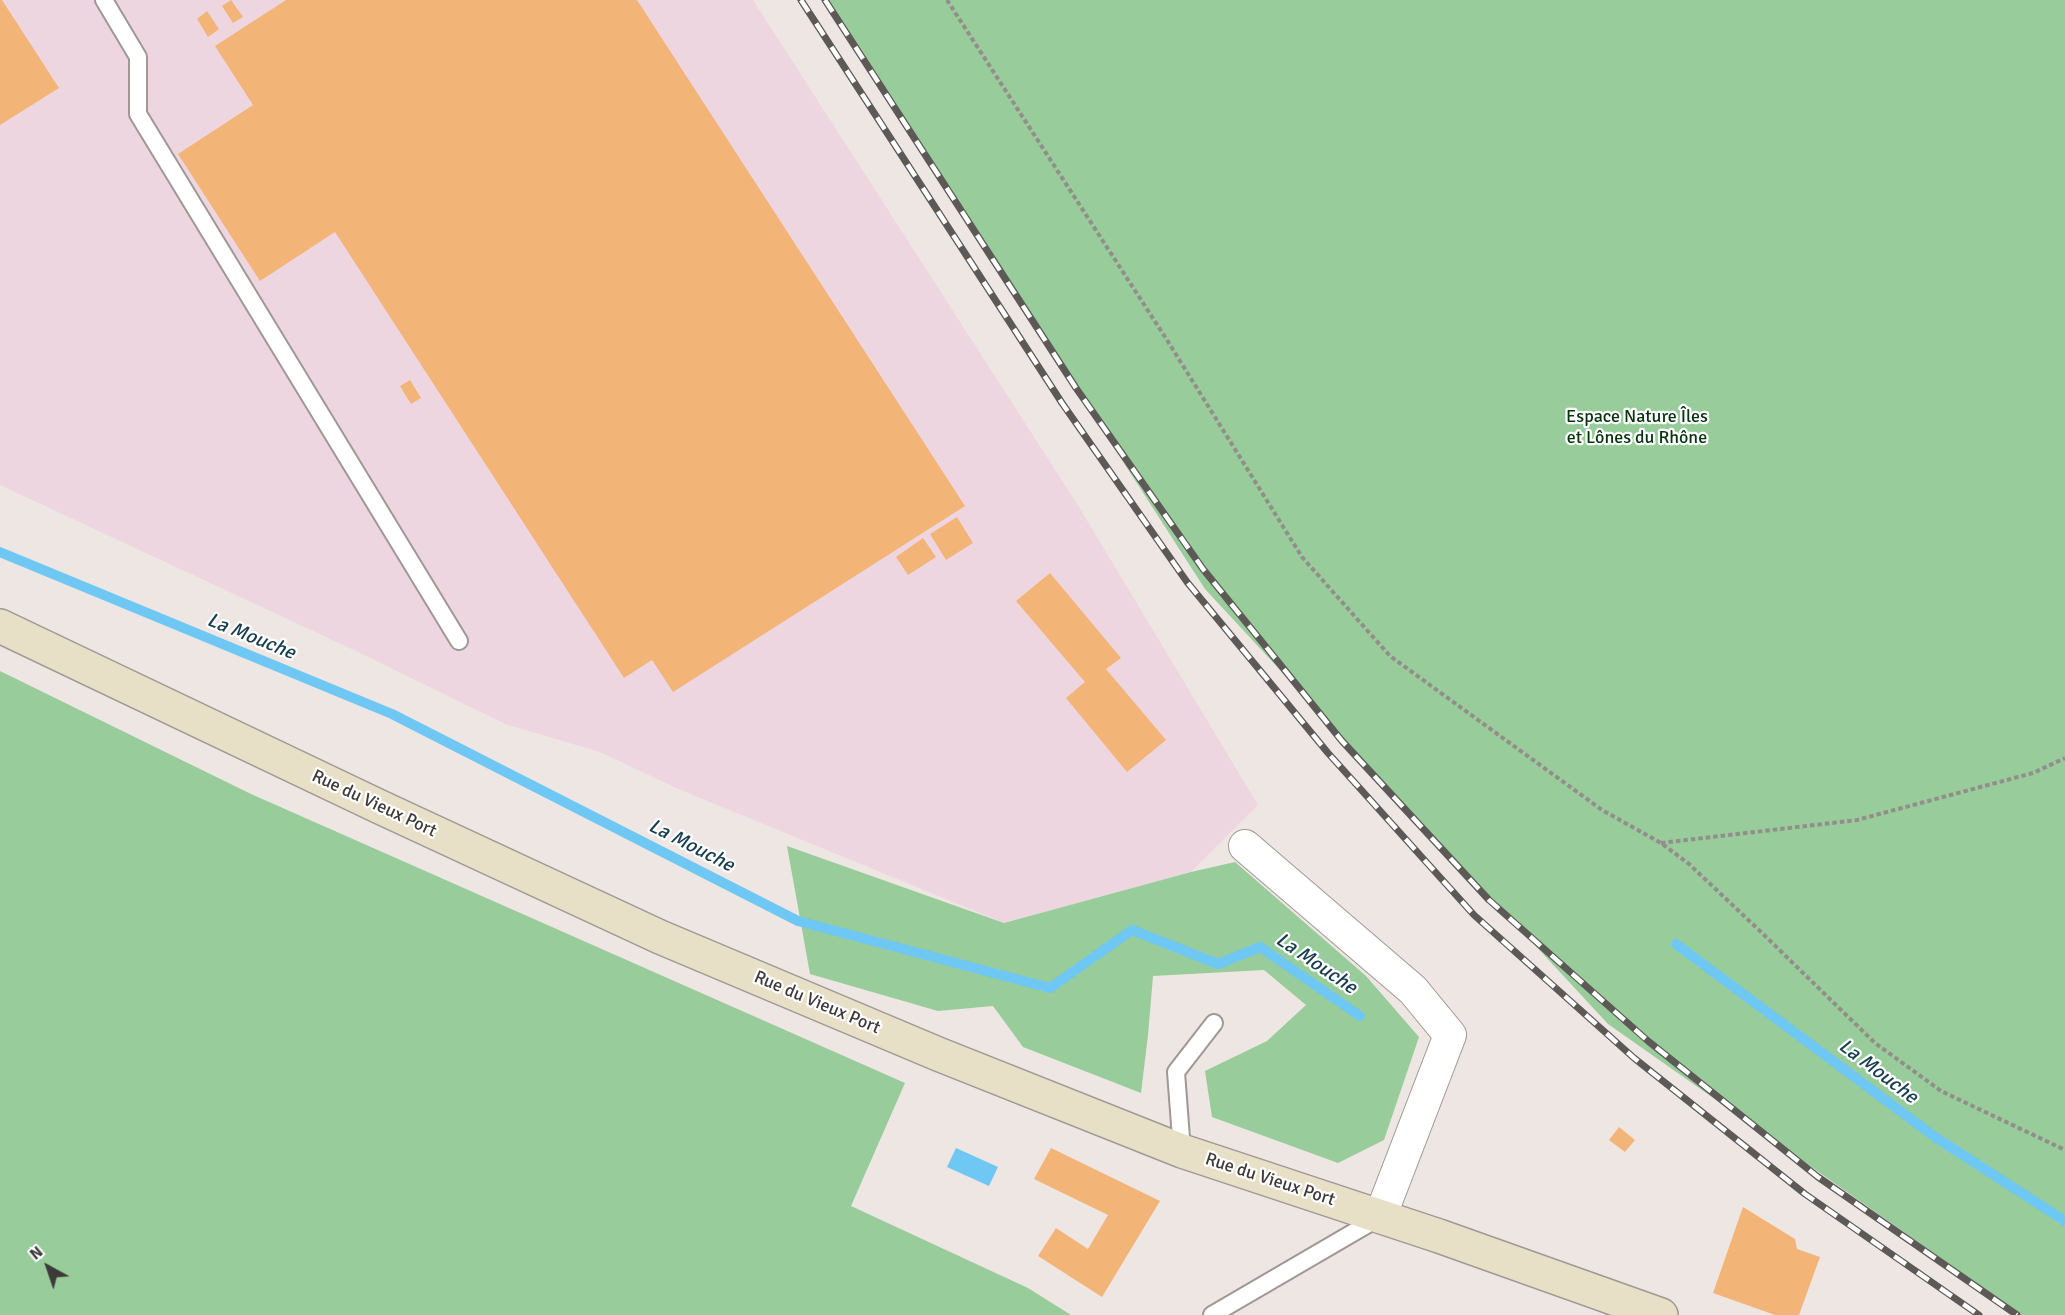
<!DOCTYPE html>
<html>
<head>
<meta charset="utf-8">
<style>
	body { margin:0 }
	#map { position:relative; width:2065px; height:1315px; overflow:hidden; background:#eee6e2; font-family:Signika,sans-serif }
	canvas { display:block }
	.north { position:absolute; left:18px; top:1237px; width:60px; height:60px; -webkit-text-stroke:4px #fff; paint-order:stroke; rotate:320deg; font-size:16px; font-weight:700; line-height:24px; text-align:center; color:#3d3a39 }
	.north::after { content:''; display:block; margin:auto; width:21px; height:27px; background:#3d3a39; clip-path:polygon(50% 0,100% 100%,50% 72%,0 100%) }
</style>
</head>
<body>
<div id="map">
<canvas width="2065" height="1315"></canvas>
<div class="north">N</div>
</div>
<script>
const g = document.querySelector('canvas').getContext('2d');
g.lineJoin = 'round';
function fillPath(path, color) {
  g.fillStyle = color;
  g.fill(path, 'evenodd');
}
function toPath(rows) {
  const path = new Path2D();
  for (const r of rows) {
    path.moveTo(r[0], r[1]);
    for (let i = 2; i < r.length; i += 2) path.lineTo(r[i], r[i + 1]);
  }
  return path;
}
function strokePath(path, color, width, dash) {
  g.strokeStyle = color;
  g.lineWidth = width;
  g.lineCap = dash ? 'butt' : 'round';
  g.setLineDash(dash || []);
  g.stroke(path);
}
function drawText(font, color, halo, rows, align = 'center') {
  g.font = font + ' Signika,sans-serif';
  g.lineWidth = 4.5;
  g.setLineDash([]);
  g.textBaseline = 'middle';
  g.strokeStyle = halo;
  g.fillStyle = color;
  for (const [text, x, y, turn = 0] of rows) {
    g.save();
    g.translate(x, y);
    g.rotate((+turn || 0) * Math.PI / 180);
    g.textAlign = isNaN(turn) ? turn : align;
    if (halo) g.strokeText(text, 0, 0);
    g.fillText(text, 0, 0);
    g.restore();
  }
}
fillPath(toPath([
	[0,0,753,0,1079,507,1258,805,1191,872,1004,923,676,788,600,752,505,724,356,651,0,485]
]), '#eed6e1');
fillPath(toPath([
	[826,0,2065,0,2065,1315,2022,1315,1608,1024,1205,589],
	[0,671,251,794,905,1083,851,1206,1028,1288,1071,1315,0,1315],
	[787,846,1004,923,1191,872,1235,862,1366,976,1419,1037,1384,1140,1338,1163,1212,1117,1205,1071,1267,1041,1306,1005,1264,970,1153,976,1148,1035,1141,1093,1023,1047,993,1006,938,1011,810,974]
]), '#98cc9a');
fillPath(toPath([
	[956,1148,998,1167,989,1186,947,1167]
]), '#6fc7f4');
strokePath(toPath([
	[0,552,392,714,798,921,1050,988,1132,930,1218,964,1260,947,1360,1016],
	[1676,944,1935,1137,2065,1221]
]), '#6fc7f4', 10);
fillPath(toPath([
	[0,0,2,0,59,88,0,125],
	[231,0,243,17,233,23,222,6],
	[286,0,637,0,965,506,673,692,652,660,624,678,335,232,260,281,178,154,253,105,215,46],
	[207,11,219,29,208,37,197,19],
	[410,380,421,398,411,404,400,386],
	[957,517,973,543,946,560,930,534],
	[923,538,936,557,908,575,896,557],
	[1050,573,1121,658,1106,669,1166,740,1127,772,1066,698,1085,682,1016,601],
	[1619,1127,1635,1140,1625,1152,1609,1140],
	[1051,1148,1160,1201,1102,1297,1038,1256,1056,1228,1088,1249,1108,1215,1034,1179],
	[1743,1207,1795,1239,1797,1249,1820,1257,1799,1315,1775,1315,1713,1293]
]), '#f3b478');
const service = toPath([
	[104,0,138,57,138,114,459,641],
	[1182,1151,1176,1072,1214,1023],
	[1212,1315,1380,1217]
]);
const minor = toPath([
	[1245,846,1413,990,1450,1035,1380,1217]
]);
const secondary = toPath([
	[0,626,380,807,660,937,938,1054,1182,1151,1439,1236,1661,1315]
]);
strokePath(service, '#a09895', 20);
strokePath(minor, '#a09895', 34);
strokePath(secondary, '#a09895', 36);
strokePath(toPath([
	[947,0,1167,340,1302,557,1390,656,1602,810,1661,843,1689,864,1760,931,1875,1043,1941,1091,2065,1150],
	[1661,843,1857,820,2033,773,2065,758]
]), '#938e8b', 4, [4.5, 3]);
strokePath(service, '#fff', 16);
strokePath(minor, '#fff', 32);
strokePath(secondary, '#e7dfc6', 33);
const rail = toPath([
	[801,0,1062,403,1187,582,1328,753,1474,915,1634,1058,1805,1194,1979,1315],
	[825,0,1076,388,1203,569,1342,741,1489,900,1648,1041,1818,1177,2017,1315]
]);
strokePath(rail, '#5c5957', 7);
strokePath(rail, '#fff', 4.5, [14]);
drawText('18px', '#05340d', '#fff', [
	["Espace Nature Îles",1637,417],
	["et Lônes du Rhône",1637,438]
]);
drawText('18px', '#3d3a39', '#fff', [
	["Rue du Vieux Port",374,804,25],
	["Rue du Vieux Port",817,1003,23],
	["Rue du Vieux Port",1270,1180,18]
]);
drawText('italic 20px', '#173d50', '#fff', [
	["La Mouche",251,637,22],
	["La Mouche",691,846,27],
	["La Mouche",1316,964,34],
	["La Mouche",1878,1072,37]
]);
</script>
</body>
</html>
